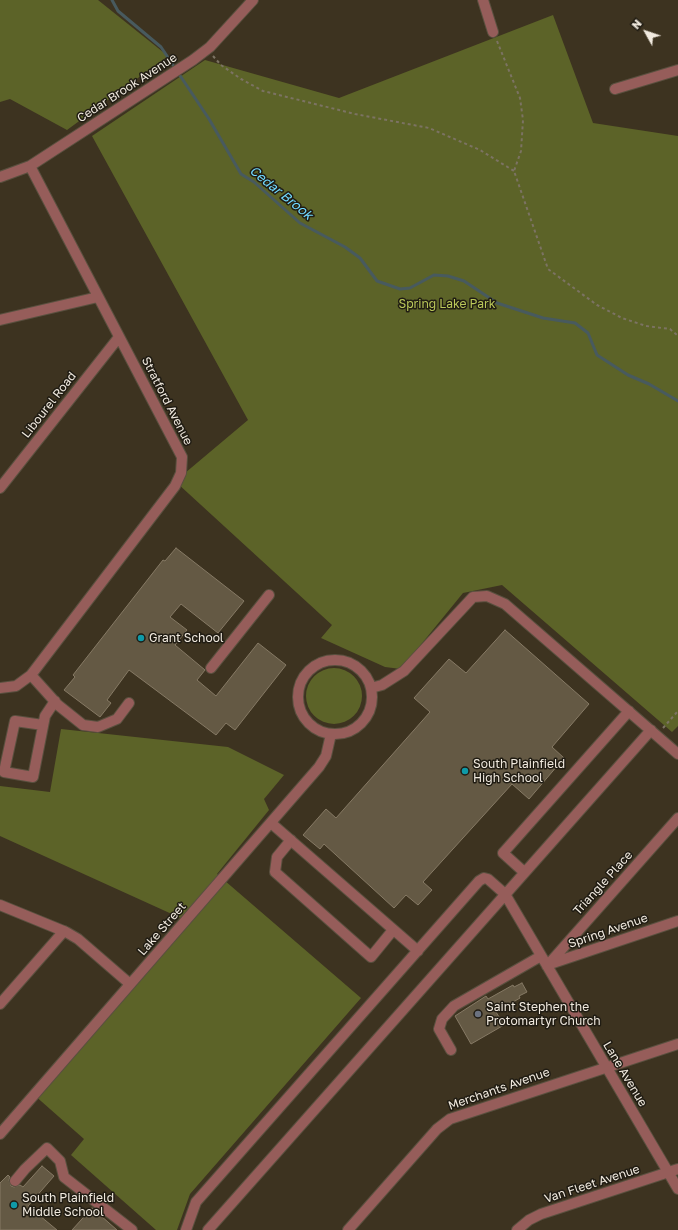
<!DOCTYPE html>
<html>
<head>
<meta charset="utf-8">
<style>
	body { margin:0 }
	#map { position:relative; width:678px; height:1230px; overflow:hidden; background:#3d3320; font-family:"Golos Text",sans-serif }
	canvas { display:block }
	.north { position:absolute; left:626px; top:12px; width:40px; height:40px; -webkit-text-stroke:3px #201c13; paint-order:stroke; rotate:310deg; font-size:11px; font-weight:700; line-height:16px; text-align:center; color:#f1eadf }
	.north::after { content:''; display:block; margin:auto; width:14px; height:18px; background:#f1eadf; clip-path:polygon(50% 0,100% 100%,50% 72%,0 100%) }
</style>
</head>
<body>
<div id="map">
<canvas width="678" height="1230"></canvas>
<div class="north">N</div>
</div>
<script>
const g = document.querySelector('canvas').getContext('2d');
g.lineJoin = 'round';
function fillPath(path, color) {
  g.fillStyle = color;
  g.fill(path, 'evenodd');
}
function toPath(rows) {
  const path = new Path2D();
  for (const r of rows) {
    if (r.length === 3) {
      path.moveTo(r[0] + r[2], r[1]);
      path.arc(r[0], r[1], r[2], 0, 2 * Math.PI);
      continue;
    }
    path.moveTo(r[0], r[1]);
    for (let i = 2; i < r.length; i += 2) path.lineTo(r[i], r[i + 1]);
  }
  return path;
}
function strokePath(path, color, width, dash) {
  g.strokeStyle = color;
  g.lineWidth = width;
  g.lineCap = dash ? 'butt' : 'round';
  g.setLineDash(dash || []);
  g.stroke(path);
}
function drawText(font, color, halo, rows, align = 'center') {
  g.font = font + ' "Golos Text",sans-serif';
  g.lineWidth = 3;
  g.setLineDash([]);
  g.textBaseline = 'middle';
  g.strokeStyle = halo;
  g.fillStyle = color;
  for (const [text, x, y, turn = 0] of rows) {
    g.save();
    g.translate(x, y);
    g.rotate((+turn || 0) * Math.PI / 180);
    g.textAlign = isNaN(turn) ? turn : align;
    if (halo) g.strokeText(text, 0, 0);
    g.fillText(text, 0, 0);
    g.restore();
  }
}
fillPath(toPath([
	[0,0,98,0,168,56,67,130,10,99,0,102],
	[553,15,593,123,678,136,678,726,672,732,502,585,463,593,401,669,385,667,321,638,332,625,177,483,185,473,248,420,92,136,205,60,339,98],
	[334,696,28],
	[61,729,228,747,284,775,264,799,269,810,217,874,361,998,190,1194,177,1230,156,1230,71,1155,84,1139,33,1094,185,920,0,836,0,786,50,792]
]), '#5c6328');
strokePath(toPath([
	[112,0,118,11,161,47,209,119,241,174,254,182,300,223,345,247,360,258,377,281,400,289,410,288,434,275,448,276,464,281,497,303,543,318,575,323,588,333,597,355,628,375,649,384,678,401]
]), '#485a5e', 3);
const building = toPath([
	[176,548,244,601,218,633,181,604,170,617,187,630,175,645,205,670,197,680,216,696,258,643,286,665,235,730,226,723,216,735,129,670,107,700,111,703,100,717,64,690,75,677,73,675,163,560,165,561,176,548],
	[505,630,589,704,552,747,564,758,529,799,512,784,423,882,432,890,418,905,406,895,394,908,324,844,320,849,303,835,326,809,336,818,430,712,414,698,449,659,466,673,505,630],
	[522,983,527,992,519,996,520,998,496,1012,504,1025,471,1044,455,1016,486,996,488,999,513,985,514,987,522,983],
	[42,1166,54,1176,28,1206,57,1230,0,1230,0,1183,8,1175,10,1177,9,1180,11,1186,14,1187,20,1185,23,1187,42,1166],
	[92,1208,117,1230,72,1230,92,1208]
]);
fillPath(building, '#645944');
strokePath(building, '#867a65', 1);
const minor = toPath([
	[483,0,493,32],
	[615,89,678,70],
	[0,177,30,166,193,60,210,47,253,0],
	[0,320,98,297],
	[0,488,119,337],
	[335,697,37],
	[211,668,269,595],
	[31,675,58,705,83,725,98,727,117,719,129,703],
	[0,688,16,686,31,675,175,486,181,473,182,457,30,166],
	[371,688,382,685,404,671,473,597,487,596,505,604,678,754],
	[43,725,15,721,4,772,33,777,45,716,55,701],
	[271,823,418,951],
	[291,840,277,857,275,872,371,957,393,930],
	[524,872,503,853,629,711],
	[0,905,66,932,78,939,130,984],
	[547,965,678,921],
	[547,966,678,818],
	[0,1004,64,931],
	[451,1050,439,1029,442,1019,454,1006,541,956],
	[0,1134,319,767,326,756,331,734],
	[15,1181,25,1169,47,1148,60,1161,64,1177,132,1230],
	[186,1230,196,1202,479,881,484,878,488,879,505,894,678,1189],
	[208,1230,651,730],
	[348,1230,437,1129,450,1119,678,1044],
	[517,1230,529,1220,541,1214,678,1169]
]);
strokePath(minor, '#5a503f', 12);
strokePath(toPath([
	[497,41,520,98,523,120,521,151,514,171,548,269,597,305,622,318,646,326,670,329,678,336],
	[213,56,221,65,241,79,263,91,355,114,429,128,480,150,514,171],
	[663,728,678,711]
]), '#7c7363', 2, [3, 3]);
strokePath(minor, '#965d5a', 10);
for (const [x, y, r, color] of [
	[141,638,4,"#0f9aa8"],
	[465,771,4,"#0f9aa8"],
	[478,1014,4,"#6b7280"],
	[14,1205,4,"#0f9aa8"]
]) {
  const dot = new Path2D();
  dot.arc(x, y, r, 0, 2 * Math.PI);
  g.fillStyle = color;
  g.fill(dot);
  strokePath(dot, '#201c13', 1.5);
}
drawText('12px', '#f1eadf', '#201c13', [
	["Cedar Brook Avenue",127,88,-33],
	["Stratford Avenue",167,401,63],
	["Libourel Road",49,405,-52],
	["Triangle Place",603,883,-48],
	["Lake Street",162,929,-49],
	["Spring Avenue",608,931,-19],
	["Lane Avenue",625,1074,59],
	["Merchants Avenue",499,1089,-19],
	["Van Fleet Avenue",592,1184,-18]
]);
drawText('12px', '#bac859', '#201c13', [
	["Spring Lake Park",447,304]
]);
drawText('12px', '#f1eadf', '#201c13', [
	["Grant School",149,638],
	["South Plainfield",473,764],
	["High School",473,778],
	["Saint Stephen the",486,1007],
	["Protomartyr Church",486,1021],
	["South Plainfield",22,1198],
	["Middle School",22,1212]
], 'left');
drawText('italic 13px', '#72daff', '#201c13', [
	["Cedar Brook",281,193,39]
]);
</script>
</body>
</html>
